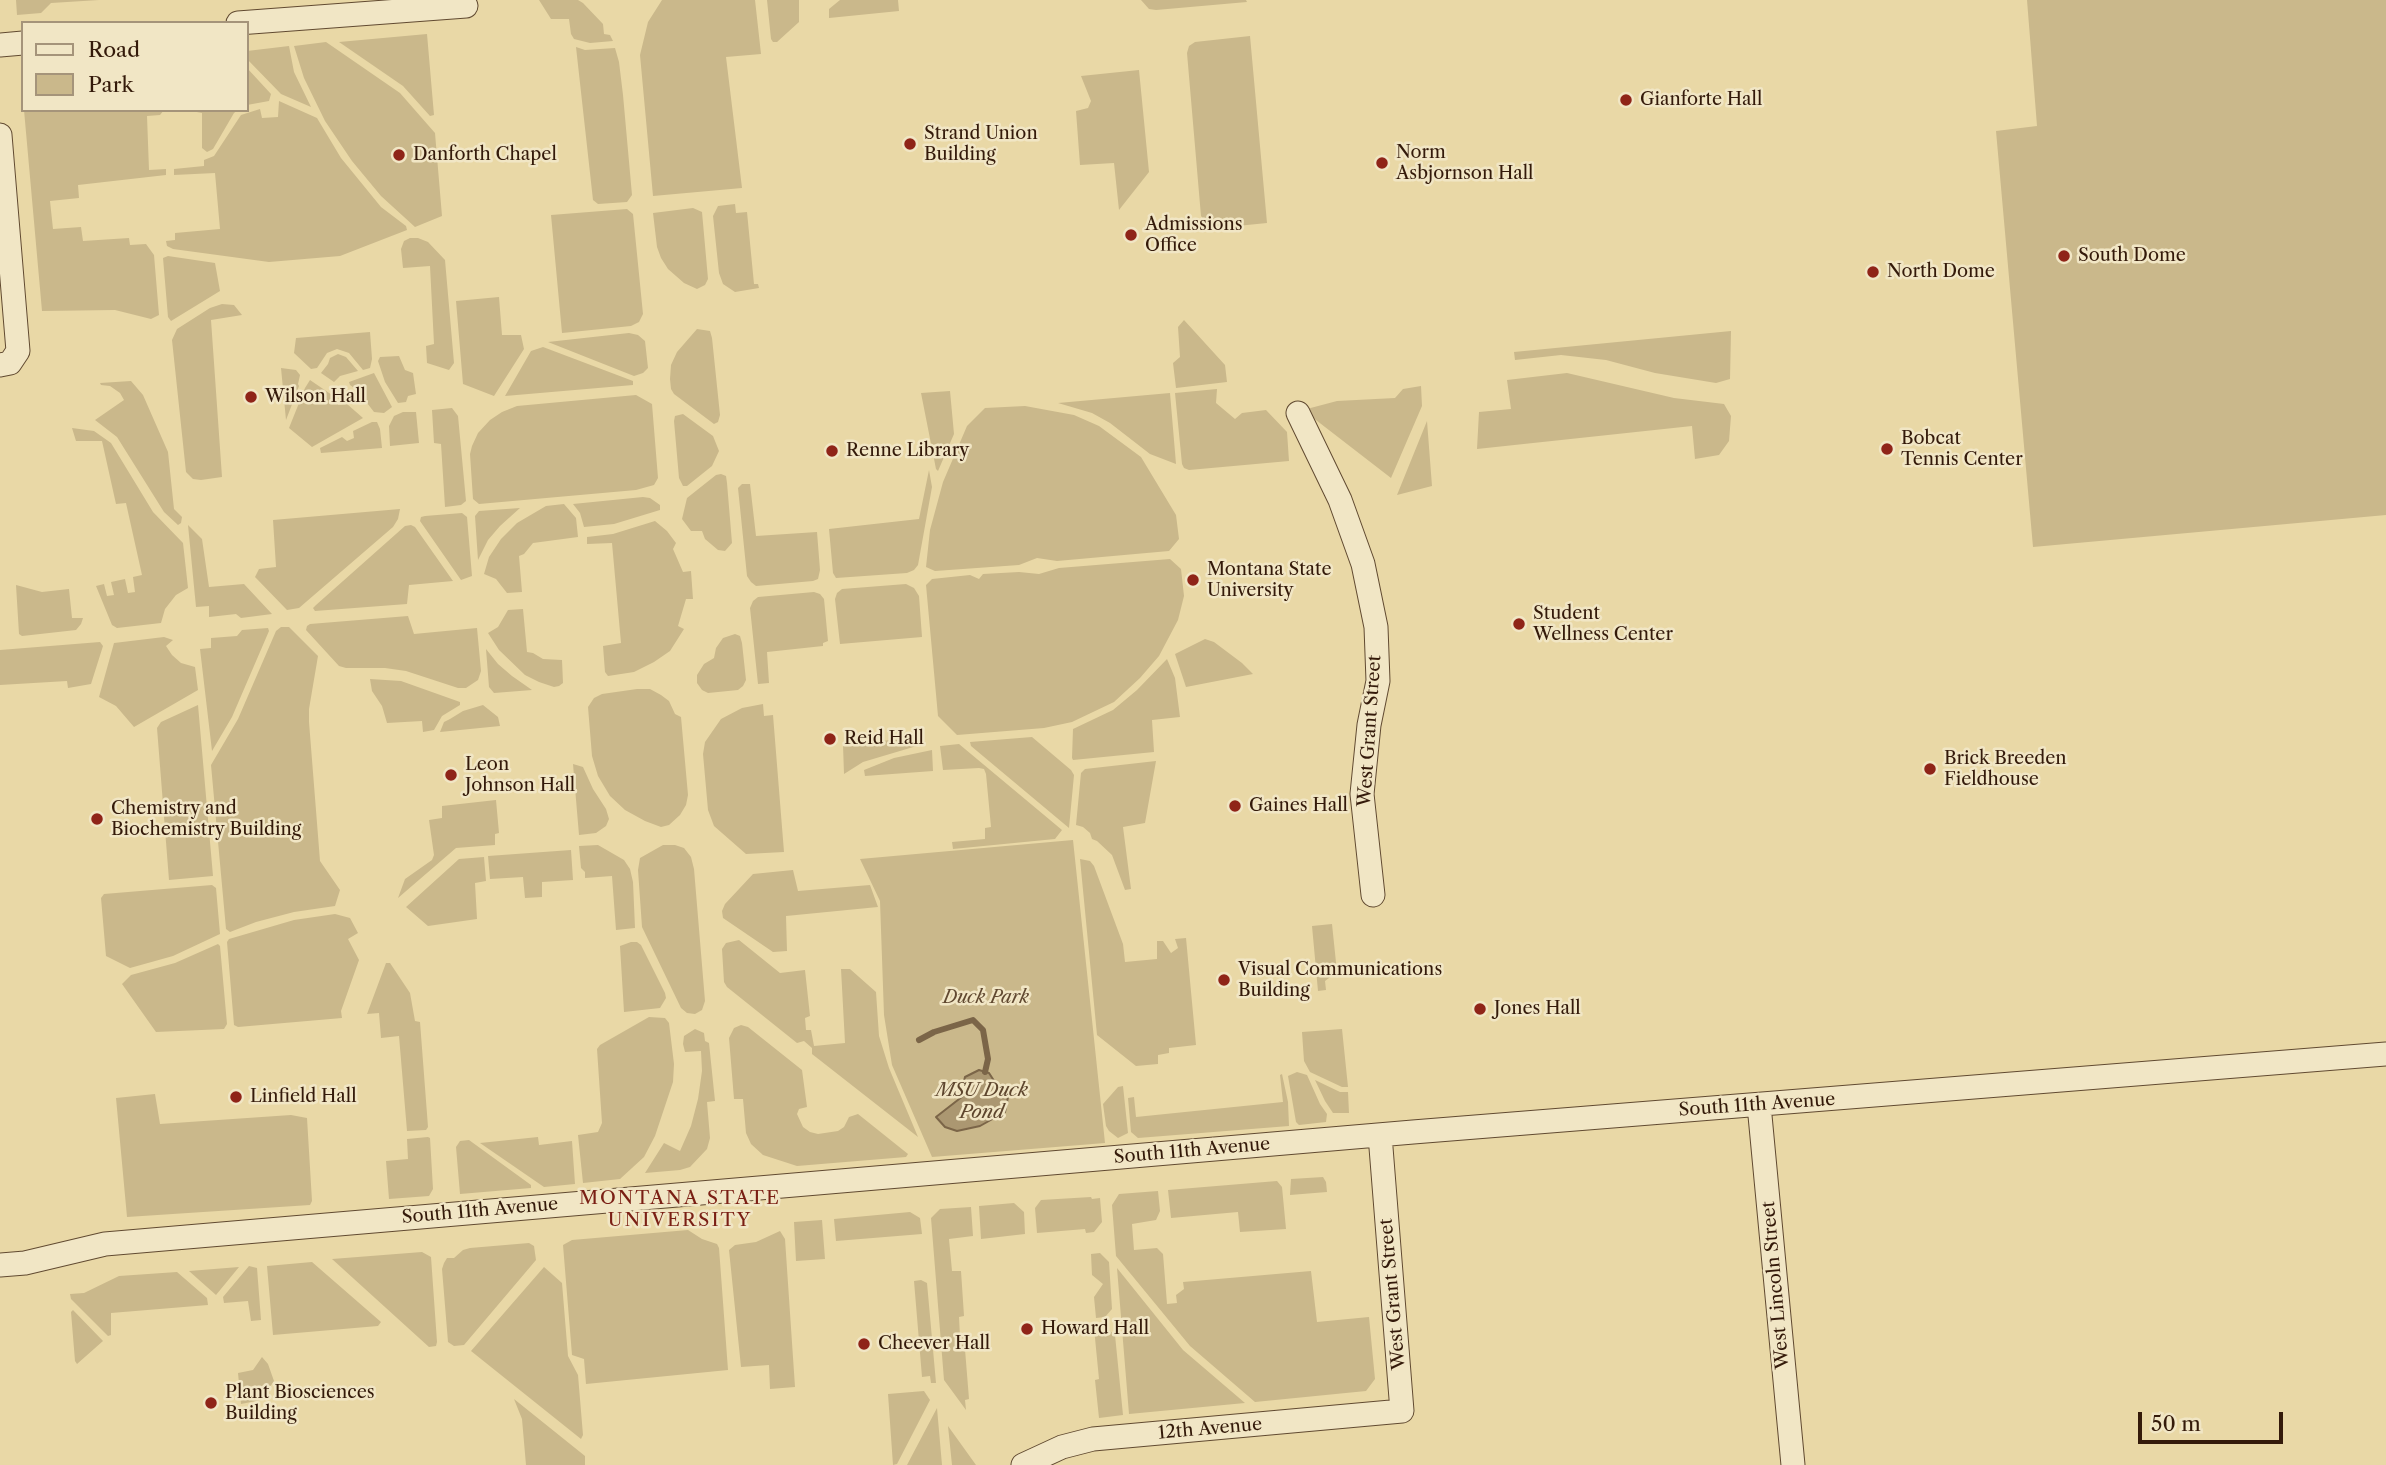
<!DOCTYPE html>
<html>
<head>
<meta charset="utf-8">
<style>
	body { margin:0 }
	#map { position:relative; width:2386px; height:1465px; overflow:hidden; background:#e9d8a6; font-family:"Libre Caslon Text",serif }
	canvas { display:block }
	.legend { position:absolute; left:21px; top:21px; width:228px; height:91px; box-sizing:border-box; background:#f1e6c5; border:2px solid #a5947a; margin:0; padding:9px 12px; list-style:none; font-size:21px; color:#341a0a }
	.legend li { display:flex; align-items:center; gap:14px; height:35px }
	.legend b { width:35px; border:2px solid #a5947a }
	.scale { position:absolute; left:2138px; top:1412px; width:145px; height:32px; box-sizing:border-box; border:4px solid #341a0a; border-top:0; padding-left:9px; font-size:21px; line-height:24px; white-space:nowrap; color:#341a0a; -webkit-text-stroke:5px #f1e6c5; paint-order:stroke }
</style>
</head>
<body>
<div id="map">
<canvas width="2386" height="1465"></canvas>
<ul class="legend">
<li><b style="height:9px;background:#f1e6c5"></b>Road</li>
<li><b style="height:19px;background:#cab88b"></b>Park</li>
</ul>
<div class="scale">50 m</div>
</div>
<script>
const g = document.querySelector('canvas').getContext('2d');
g.lineJoin = 'round';
function fillPath(path, color) {
  g.fillStyle = color;
  g.fill(path, 'evenodd');
}
function toPath(rows) {
  const path = new Path2D();
  for (const r of rows) {
    path.moveTo(r[0], r[1]);
    for (let i = 2; i < r.length; i += 2) path.lineTo(r[i], r[i + 1]);
  }
  return path;
}
function strokePath(path, color, width, dash) {
  g.strokeStyle = color;
  g.lineWidth = width;
  g.lineCap = dash ? 'butt' : 'round';
  g.setLineDash(dash || []);
  g.stroke(path);
}
function drawText(font, color, halo, rows, align = 'center') {
  g.font = font + ' "Libre Caslon Text",serif';
  g.lineWidth = 5;
  g.setLineDash([]);
  g.textBaseline = 'middle';
  g.strokeStyle = halo;
  g.fillStyle = color;
  for (const [text, x, y, turn = 0] of rows) {
    g.save();
    g.translate(x, y);
    g.rotate((+turn || 0) * Math.PI / 180);
    g.textAlign = isNaN(turn) ? turn : align;
    if (halo) g.strokeText(text, 0, 0);
    g.fillText(text, 0, 0);
    g.restore();
  }
}
fillPath(toPath([
	[16,0,99,0,51,3,41,13,17,15],
	[539,0,578,0,583,3,603,24,604,34,610,35,613,41,590,43,574,39,571,34,569,19,551,19],
	[662,0,755,0,761,54,726,57,742,188,653,196,640,55,648,22],
	[767,0,799,0,799,22,777,42,773,42,771,39],
	[840,0,898,0,899,11,829,18,829,9],
	[1141,0,1246,0,1247,2,1156,10,1149,9],
	[2027,0,2386,0,2386,515,2033,547,1996,131,2037,126],
	[427,34,434,115,430,116,403,86,339,42],
	[1250,36,1267,223,1217,228,1209,226,1201,216,1187,53,1189,46,1195,42],
	[326,42,400,93,435,133,442,216,415,227,381,196,352,161,325,121,304,78,294,46],
	[289,46,294,72,311,107,281,94,247,59,247,51],
	[576,47,585,50,615,48,619,62,623,95,632,195,627,202,598,204,593,200],
	[247,68,271,94,269,101,247,105],
	[1139,70,1149,172,1119,210,1114,163,1080,165,1076,111,1088,108,1091,101,1081,76],
	[279,101,317,118,341,158,381,207,406,226,407,230,340,256,269,262,173,249,167,246,166,241,175,240,175,233,220,229,215,173,174,175,174,169,204,166,204,160,214,156,241,115,260,109,262,118,278,117],
	[24,110,164,110,160,115,147,116,149,170,166,169,166,175,78,185,79,198,50,201,53,229,81,227,83,241,129,238,130,245,146,244,154,255,159,315,151,319,115,310,42,311],
	[186,110,238,110,234,113,213,149,207,152,202,148,202,113],
	[735,204,736,213,747,212,754,284,758,284,759,288,735,292,723,284,719,273,713,216,718,206],
	[693,208,702,212,708,279,705,285,697,289,684,283,668,269,661,258,657,247,653,213],
	[627,209,633,214,643,314,639,322,631,326,562,333,551,215],
	[410,238,418,238,428,242,445,260,454,363,449,370,427,363,426,346,434,344,430,266,403,268,401,249,404,241],
	[168,256,215,263,220,291,171,321,168,317,163,258],
	[499,297,502,335,521,335,524,349,494,396,463,384,456,301],
	[222,304,234,305,242,315,211,320,222,477,201,480,193,479,186,472,172,340,177,329,210,308],
	[1184,320,1225,365,1227,382,1176,388,1173,363,1180,357,1178,327],
	[697,329,710,331,712,338,720,415,718,422,714,424,674,394,671,389,670,379,671,365,677,352],
	[1731,331,1730,379,1716,383,1655,373,1606,360,1561,355,1515,360,1514,352],
	[370,332,372,359,370,368,363,370,349,353,337,349,327,353,317,368,311,369,294,353,296,338],
	[629,333,638,335,645,341,648,368,643,373,634,376,548,342],
	[543,347,633,381,633,385,505,396,531,351],
	[338,354,346,357,358,371,340,376,334,382,321,373,328,364,330,358],
	[399,356,405,370,413,373,416,394,408,396,406,402,398,403,385,382,378,361,380,357],
	[281,368,296,370,300,375,298,384,299,386,286,420],
	[374,373,392,407,384,413,374,412,357,390,350,385,349,382],
	[1567,373,1674,398,1724,404,1731,416,1729,441,1719,455,1695,459,1692,426,1477,449,1479,412,1511,409,1507,380],
	[310,380,332,395,338,405,347,404,363,418,312,447,289,428,305,388],
	[131,381,143,395,168,452,174,509,182,517,181,523,178,525,164,512,117,437,95,420,124,400,120,393,110,386,101,385,100,383],
	[1421,386,1422,406,1391,478,1303,410,1337,401,1395,398,1403,389],
	[1217,389,1216,403,1235,419,1242,413,1266,410,1287,432,1289,461,1189,470,1184,468,1182,464,1175,393],
	[950,391,954,434,938,471,936,469,921,393],
	[1170,393,1176,464,1150,454,1110,423,1092,413,1058,403],
	[636,395,652,404,658,478,654,485,636,490,479,504,473,499,470,454,472,446,478,433,490,420,502,412,517,406],
	[1025,406,1074,415,1099,426,1141,457,1176,515,1179,539,1169,551,1057,561,1037,558,1019,565,935,571,926,567,930,530,943,482,967,426,985,408],
	[452,408,458,416,466,501,461,505,445,507,441,444,434,443,432,410],
	[403,412,416,412,419,443,390,446,389,426,394,416],
	[683,414,713,436,719,451,712,466,687,486,683,486,679,478,674,421,675,416],
	[1427,421,1432,486,1397,495],
	[372,422,377,422,380,429,382,448,321,453,320,448,342,437,347,441,354,438,353,431],
	[72,428,94,431,111,443,153,512,183,543,188,588,176,595,165,609,161,623,117,628,112,625,96,586,104,584,107,596,114,595,111,582,125,579,128,593,135,592,133,577,142,575,126,503,116,504,102,441,76,441],
	[929,470,932,487,918,565,914,570,907,573,836,578,833,573,829,529,919,519],
	[721,474,726,476,727,483,732,543,725,551,718,550,705,539,702,531,691,531,682,519,687,498,716,475],
	[742,484,750,484,756,536,817,532,820,570,818,579,813,581,756,586,751,582,747,576,738,488],
	[643,497,650,498,660,505,660,510,614,524,584,527,580,513,573,504],
	[564,504,576,518,578,537,533,543,524,554,519,556,522,592,507,593,496,579,484,574,489,557,501,539,517,523,546,506],
	[520,508,500,526,488,540,478,560,475,516,479,511],
	[400,509,398,519,393,527,299,608,287,610,255,577,259,569,276,567,273,520],
	[462,513,467,517,472,576,461,580,420,521,421,517,425,516],
	[655,521,667,531,676,543,673,549,683,572,691,571,693,599,686,599,678,626,684,629,670,651,654,662,634,672,608,676,605,672,603,646,621,643,612,543,587,544,587,537,613,534],
	[188,525,202,539,209,587,244,584,272,614,241,618,236,614,209,617,209,606,196,607],
	[411,525,415,527,453,581,409,585,407,604,315,611,313,608,316,605,405,526],
	[1170,559,1181,569,1184,596,1178,620,1159,656,1140,678,1114,702,1072,722,1044,728,957,735,938,716,926,585,932,579,970,575,979,579,983,574,1019,572,1039,574,1059,568],
	[906,584,914,588,919,596,922,637,840,644,835,599,837,593,842,589],
	[16,585,42,592,69,589,72,618,83,618,81,624,76,630,22,636,19,634],
	[814,592,820,594,824,599,828,641,823,643,823,646,767,652,769,683,758,684,750,608,753,601,758,597],
	[523,609,527,652,533,653,543,659,562,660,563,683,559,686,554,687,539,682,525,675,499,650,488,633,498,627,508,610],
	[408,616,414,634,477,628,481,671,478,680,466,688,458,688,406,671,385,668,346,668,339,666,306,630,307,626,310,624],
	[281,627,289,627,318,656,309,709,309,722,320,861,340,890,335,906,294,912,256,922,230,932,226,929,211,765,238,719,276,631],
	[268,628,269,631,232,717,212,751,200,649,211,648,211,638,237,636,242,630],
	[735,634,740,636,742,643,746,680,743,686,738,690,708,693,702,690,697,683,697,675,704,664,714,658,716,648,723,638],
	[164,637,173,640,166,646,172,655,181,663,195,667,198,690,134,727,116,706,99,697,114,643],
	[1205,639,1214,642,1242,663,1253,674,1186,687,1175,654],
	[100,642,103,646,91,684,68,688,67,681,0,685,0,650],
	[486,649,498,664,512,676,532,690,494,693,489,687],
	[1167,659,1175,678,1180,717,1152,720,1154,752,1073,760,1072,758,1073,729,1113,710,1137,690],
	[370,679,401,681,460,702,460,705,442,716,434,730,423,732,422,721,387,723,382,706,372,691],
	[637,689,650,689,661,695,669,701,675,714,681,717,688,795,686,805,680,815,669,825,661,827,645,821,625,810,610,796,598,776,592,756,588,707,594,698,602,694],
	[763,704,764,716,773,715,784,852,746,854,714,826,708,810,703,754,705,742,721,719,742,708],
	[198,705,213,876,169,880,157,728,161,722],
	[483,705,498,717,500,726,440,732,444,722,450,719,463,711],
	[920,737,920,745,863,762,844,774,843,745],
	[1032,737,1071,770,1074,775,1069,828,971,746,970,742],
	[959,744,1062,830,1055,839,953,849,952,842,985,839,985,828,991,827,986,774,984,769,979,768,943,770,940,746],
	[932,750,933,771,865,776,864,770,894,758],
	[1156,761,1145,823,1123,827,1131,889,1125,890,1112,855,1097,841,1092,839,1090,833,1083,827,1076,825,1081,773,1085,769],
	[573,764,583,767,593,789,606,809,609,819,606,826,596,833,579,835],
	[496,800,499,833,495,834,495,845,456,848,398,898,405,879,432,860,434,855,429,820,442,818,442,806],
	[1073,840,1105,1143,932,1157,892,1065,884,1015,880,901,860,859],
	[598,845,624,860,630,869,633,882,635,928,616,930,612,876,585,878,585,872,581,868,579,846],
	[663,845,675,845,684,848,691,857,694,869,705,1001,702,1010,695,1014,687,1013,681,1008,642,927,638,870,640,858],
	[571,850,573,880,542,882,542,897,525,898,523,877,490,879,488,856],
	[484,857,486,881,475,883,477,919,428,926,406,907,459,859],
	[1080,859,1090,861,1094,866,1123,944,1125,962,1157,959,1157,941,1163,941,1171,953,1178,948,1175,939,1186,938,1196,1045,1169,1048,1169,1053,1158,1055,1158,1064,1136,1066,1097,1035],
	[793,870,798,891,870,885,878,907,786,916,787,951,773,952,723,918,722,911,725,904,753,874],
	[212,885,216,888,220,934,173,956,130,968,106,956,101,898,104,894],
	[335,914,350,918,358,933,348,939,359,960,341,1011,342,1018,238,1027,234,1025,227,942,229,939,294,920],
	[1332,924,1337,972,1325,981,1326,990,1318,991,1312,926],
	[739,940,780,973,805,970,810,1016,805,1018,806,1030,811,1030,814,1046,845,1043,841,969,850,969,876,992,879,1036,889,1068,918,1137,812,1054,812,1048,804,1041,797,1043,727,987,724,982,722,949,726,943],
	[631,942,637,942,641,945,665,993,666,998,660,1008,624,1012,620,946],
	[218,944,220,946,227,1024,224,1029,156,1032,122,984,131,975,175,963],
	[386,963,390,963,410,993,415,1021,420,1022,428,1127,426,1130,407,1131,399,1036,381,1038,379,1013,367,1014],
	[649,1017,665,1018,669,1023,674,1064,673,1082,655,1136,644,1157,620,1179,583,1183,578,1135,598,1132,602,1123,597,1049,600,1045],
	[741,1025,748,1027,802,1070,807,1107,799,1109,797,1114,803,1127,810,1132,818,1134,838,1131,844,1127,849,1117,858,1114,908,1154,906,1157,797,1166,763,1155,751,1144,746,1133,743,1099,734,1099,729,1038,734,1028],
	[695,1029,704,1033,705,1041,709,1043,715,1101,707,1102,710,1138,707,1149,690,1167,680,1170,645,1173,664,1143,680,1151,691,1126,698,1099,702,1071,701,1051,685,1052,683,1044,684,1036],
	[1342,1029,1348,1087,1342,1087,1310,1072,1304,1061,1302,1032],
	[1297,1072,1307,1075,1320,1104,1327,1114,1326,1122,1299,1125,1296,1122,1288,1076],
	[1282,1074,1288,1102,1289,1126,1138,1138,1131,1132,1128,1098,1134,1097,1136,1117,1283,1102,1280,1075],
	[1315,1080,1340,1092,1348,1092,1349,1113,1333,1113,1325,1101],
	[1123,1086,1128,1133,1118,1138,1109,1131,1106,1126,1103,1104,1118,1087],
	[155,1094,160,1124,291,1115,307,1118,312,1201,310,1205,127,1217,116,1098],
	[428,1137,430,1138,433,1189,429,1196,389,1199,386,1161,408,1159,407,1139],
	[538,1137,539,1145,572,1141,575,1184,544,1187,480,1143],
	[469,1140,531,1185,531,1188,460,1194,456,1147,460,1141],
	[1323,1177,1326,1182,1327,1192,1290,1195,1291,1179],
	[1277,1181,1282,1187,1286,1229,1240,1232,1238,1212,1171,1218,1168,1190],
	[1158,1191,1160,1211,1156,1220,1132,1224,1134,1250,1157,1248,1163,1254,1167,1304,1177,1303,1176,1295,1184,1289,1183,1282,1311,1271,1317,1322,1369,1317,1375,1379,1366,1391,1255,1402,1190,1346,1116,1256,1112,1205,1119,1194],
	[1091,1197,1092,1199,1100,1198,1102,1222,1094,1232,1086,1233,1085,1229,1037,1233,1035,1208,1041,1200],
	[1014,1203,1024,1212,1025,1234,981,1239,979,1206],
	[971,1207,973,1236,949,1239,952,1271,961,1271,964,1316,959,1317,960,1337,964,1337,969,1399,965,1400,966,1410,944,1380,931,1218,940,1209],
	[910,1212,920,1218,922,1234,836,1241,834,1219],
	[822,1220,825,1259,796,1261,794,1222],
	[688,1230,702,1239,717,1244,719,1248,728,1370,586,1384,584,1359,572,1355,563,1245,572,1240],
	[780,1231,785,1239,795,1387,770,1389,769,1365,741,1367,729,1250,735,1245,756,1242],
	[529,1243,534,1246,536,1260,464,1345,454,1346,448,1342,442,1269,444,1263,447,1258,454,1258,463,1250,470,1248],
	[422,1252,431,1257,437,1342,436,1346,429,1347,332,1259],
	[1100,1253,1109,1262,1112,1309,1105,1317,1096,1318,1094,1297,1103,1284,1092,1275,1091,1254],
	[312,1262,381,1322,378,1326,273,1335,267,1266],
	[249,1266,257,1268,261,1320,251,1321,248,1301,224,1303,223,1297],
	[239,1267,216,1295,189,1271],
	[544,1267,562,1283,568,1356,578,1375,583,1435,581,1439,471,1351],
	[1117,1268,1183,1350,1245,1403,1129,1414],
	[177,1272,207,1298,208,1305,111,1313,111,1335,108,1336,71,1299,70,1294,84,1293,119,1276],
	[921,1280,927,1283,936,1383,931,1383,930,1376,922,1377,914,1281],
	[73,1310,103,1341,77,1364,75,1361,71,1312],
	[1105,1327,1115,1335,1123,1415,1099,1418,1095,1380,1099,1379,1094,1328],
	[262,1357,268,1364,274,1381,261,1400,241,1404,238,1373,253,1370],
	[924,1391,930,1400,897,1464,893,1465,888,1394],
	[514,1399,585,1456,585,1465,526,1465,522,1419],
	[937,1408,942,1465,907,1465],
	[948,1426,976,1465,952,1465]
]), '#cab88b');
const water = toPath([
	[979,1070,989,1073,1000,1090,1006,1092,1008,1097,1005,1112,980,1126,957,1131,945,1127,936,1117,963,1096,962,1089,965,1077,979,1070]
]);
fillPath(water, '#ab9771');
strokePath(water, '#7b6548', 2);
strokePath(toPath([
	[919,1040,934,1032,973,1020,983,1030,988,1059,985,1072]
]), '#7b6548', 6);
const minor = toPath([
	[238,23,466,6],
	[0,45,23,43],
	[0,135,18,351,10,363,0,365],
	[1298,413,1340,500,1363,564,1376,627,1378,681,1369,725,1362,794,1373,895],
	[1759,1105,1793,1465],
	[0,1265,25,1263,105,1244,1413,1132,2386,1054],
	[1023,1465,1062,1447,1093,1439,1402,1411,1380,1135]
]);
strokePath(minor, '#614a31', 25);
strokePath(minor, '#f1e6c5', 23);
for (const [x, y, r, color] of [
	[1626,100,7,"#8f2418"],
	[910,144,7,"#8f2418"],
	[399,155,7,"#8f2418"],
	[1382,163,7,"#8f2418"],
	[1131,235,7,"#8f2418"],
	[2064,256,7,"#8f2418"],
	[1873,272,7,"#8f2418"],
	[251,397,7,"#8f2418"],
	[1887,449,7,"#8f2418"],
	[832,451,7,"#8f2418"],
	[1193,580,7,"#8f2418"],
	[1519,624,7,"#8f2418"],
	[830,739,7,"#8f2418"],
	[1930,769,7,"#8f2418"],
	[451,775,7,"#8f2418"],
	[1235,806,7,"#8f2418"],
	[97,819,7,"#8f2418"],
	[1224,980,7,"#8f2418"],
	[1480,1009,7,"#8f2418"],
	[236,1097,7,"#8f2418"],
	[1027,1329,7,"#8f2418"],
	[864,1344,7,"#8f2418"],
	[211,1403,7,"#8f2418"]
]) {
  const dot = new Path2D();
  dot.arc(x, y, r, 0, 2 * Math.PI);
  g.fillStyle = color;
  g.fill(dot);
  strokePath(dot, '#f1e6c5', 2.5);
}
drawText('18px', '#341a0a', '#f1e6c5', [
	["Gianforte Hall",1640,100],
	["Strand Union",924,134],
	["Building",924,155],
	["Norm",1396,153],
	["Asbjornson Hall",1396,174],
	["Danforth Chapel",413,155],
	["Admissions",1145,225],
	["Office",1145,246],
	["South Dome",2078,256],
	["North Dome",1887,272],
	["Wilson Hall",265,397],
	["Bobcat",1901,439],
	["Tennis Center",1901,460],
	["Renne Library",846,451],
	["Montana State",1207,570],
	["University",1207,591],
	["Student",1533,614],
	["Wellness Center",1533,635],
	["Reid Hall",844,739],
	["Brick Breeden",1944,759],
	["Fieldhouse",1944,780],
	["Leon",465,765],
	["Johnson Hall",465,786],
	["Gaines Hall",1249,806],
	["Chemistry and",111,809],
	["Biochemistry Building",111,830],
	["Visual Communications",1238,970],
	["Building",1238,991],
	["Jones Hall",1494,1009],
	["Linfield Hall",250,1097],
	["Howard Hall",1041,1329],
	["Cheever Hall",878,1344],
	["Plant Biosciences",225,1393],
	["Building",225,1414]
], 'left');
drawText('18px', '#341a0a', '#f1e6c5', [
	["West Grant Street",1370,731,-86],
	["South 11th Avenue",1757,1105,-4],
	["South 11th Avenue",1192,1151,-5],
	["South 11th Avenue",480,1211,-5],
	["West Lincoln Street",1776,1285,-95],
	["West Grant Street",1393,1294,-95],
	["12th Avenue",1210,1429,-5]
]);
drawText('italic 18px', '#614931', '#f1e6c5', [
	["Duck Park",986,998]
]);
drawText('italic 19px', '#5e462e', '#f1e6c5', [
	["MSU Duck",982,1091],
	["Pond",982,1113]
]);
g.letterSpacing = '2px';
drawText('19px', '#7a1f14', '#f1e6c5', [
	["MONTANA STATE",680,1199],
	["UNIVERSITY",680,1221]
]);
g.letterSpacing = '0px';
</script>
</body>
</html>
